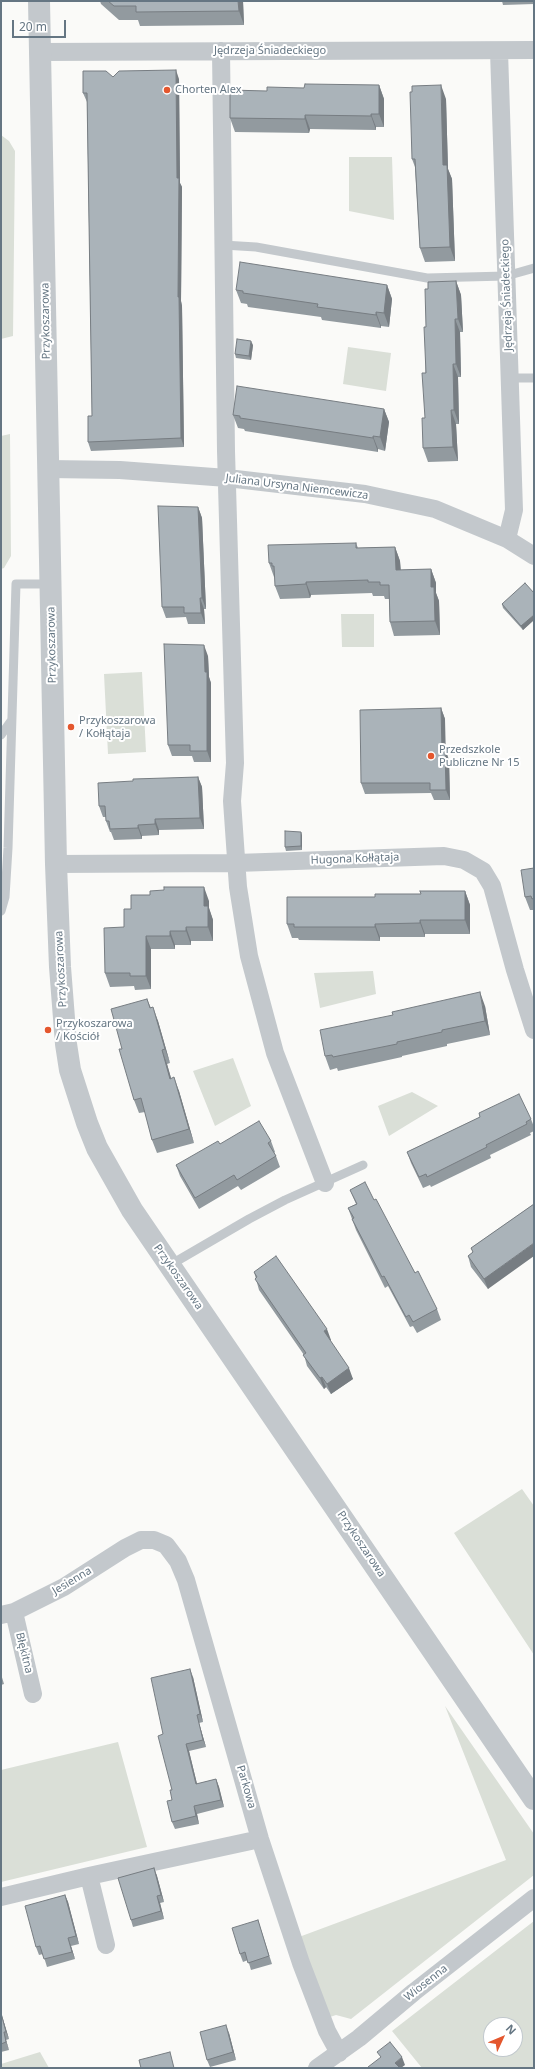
<!DOCTYPE html>
<html>
<head>
<meta charset="utf-8">
<style>
	body { margin:0 }
	#map { position:relative; width:535px; height:2069px; overflow:hidden; background:#fafaf8; font-family:"Noto Sans",sans-serif }
	canvas { display:block }
	.frame { position:absolute; inset:0; border:2px solid #657683; pointer-events:none }
	.north { position:absolute; left:483px; top:2017px; width:40px; height:40px; box-sizing:border-box; background:#fff; border:1px solid #c1c8cd; border-radius:50%; rotate:46deg; font-size:11px; font-weight:700; line-height:16px; text-align:center; color:#657683 }
	.north::after { content:''; display:block; margin:auto; width:14px; height:18px; background:#e4572e; clip-path:polygon(50% 0,100% 100%,50% 72%,0 100%) }
	.scale { position:absolute; left:12px; top:20px; width:54px; height:18px; box-sizing:border-box; border:2px solid #657683; border-top:0; padding-left:5px; font-size:12px; line-height:14px; white-space:nowrap; color:#657683; -webkit-text-stroke:3px #fff; paint-order:stroke }
</style>
</head>
<body>
<div id="map">
<canvas width="535" height="2069"></canvas>
<div class="frame"></div>
<div class="north">N</div>
<div class="scale">20 m</div>
</div>
<script>
const g = document.querySelector('canvas').getContext('2d');
g.lineJoin = 'round';
function fillPath(path, color) {
  g.fillStyle = color;
  g.fill(path, 'evenodd');
}
function toPath(rows) {
  const path = new Path2D();
  for (const r of rows) {
    path.moveTo(r[0], r[1]);
    for (let i = 2; i < r.length; i += 2) path.lineTo(r[i], r[i + 1]);
  }
  return path;
}
function strokePath(path, color, width, dash) {
  g.strokeStyle = color;
  g.lineWidth = width;
  g.lineCap = dash ? 'butt' : 'round';
  g.setLineDash(dash || []);
  g.stroke(path);
}
function drawText(font, color, halo, rows, align = 'center') {
  g.font = font + ' "Noto Sans",sans-serif';
  g.lineWidth = 4;
  g.setLineDash([]);
  g.textBaseline = 'middle';
  g.strokeStyle = halo;
  g.fillStyle = color;
  for (const [text, x, y, turn = 0] of rows) {
    g.save();
    g.translate(x, y);
    g.rotate((+turn || 0) * Math.PI / 180);
    g.textAlign = isNaN(turn) ? turn : align;
    if (halo) g.strokeText(text, 0, 0);
    g.fillText(text, 0, 0);
    g.restore();
  }
}
fillPath(toPath([
	[1,135,9,141,15,151,13,336,1,339],
	[349,157,392,157,394,220,349,211],
	[348,347,391,353,386,391,343,384],
	[10,434,11,556,4,568,1,569,1,436],
	[341,614,374,614,374,647,342,647],
	[142,672,146,752,108,754,104,674],
	[373,971,376,994,320,1008,314,973],
	[233,1058,251,1106,215,1126,193,1071],
	[412,1092,438,1106,389,1136,378,1106],
	[522,1489,534,1506,534,1655,454,1533],
	[445,1706,534,1834,534,1875,351,2019,336,2015,330,2017,299,1937,506,1860],
	[118,1742,147,1847,1,1882,1,1770],
	[534,1921,534,2068,422,2068,392,2031],
	[491,2025,515,2025,515,2049,491,2049],
	[40,2052,49,2068,1,2068,1,2064]
]), '#dadfd7');
strokePath(toPath([
	[223,245,256,247,427,278,506,276,534,268],
	[510,378,534,378],
	[1,735,11,721],
	[1,911,5,897,8,848,16,584,51,584],
	[170,1265,249,1219,285,1200,363,1165]
]), '#c3c8cc', 9);
strokePath(toPath([
	[221,51,226,451,235,763,232,801,238,887,249,956,275,1053,325,1183],
	[499,51,514,510,507,539],
	[40,52,534,50],
	[48,469,120,470,227,478,365,494,435,509,507,539,534,556],
	[56,864,236,863,444,856,464,860,483,871,492,886,515,970,534,1030],
	[14,1612,33,1694],
	[1,1615,14,1612,64,1587,125,1548,141,1540,154,1540,166,1545,178,1561,186,1580,260,1839,301,1963,327,2031,339,2053],
	[89,1876,106,1945],
	[1,1897,89,1876,260,1839],
	[317,2068,359,2038,414,1992,534,1898]
]), '#c3c8cc', 18);
strokePath(toPath([
	[39,1,56,864,60,967,66,1044,70,1070,87,1123,97,1148,132,1210,534,1799]
]), '#c3c8cc', 22);
fillPath(toPath([
	[100,1,243,1,244,25,140,26,138,20,119,20,101,4],
	[502,1,534,1,534,4,503,5],
	[113,77,179,79,180,183,182,187,181,301,182,306,184,447,91,451,88,442,92,416,87,102,83,93],
	[379,85,384,99,384,127,376,127,376,130,310,129,309,133,235,132,230,118,267,91,304,88],
	[446,99,448,169,452,179,455,261,425,262,420,248,415,167,412,159],
	[456,281,461,295,463,332,460,332,461,377,458,377,459,424,456,424,458,461,428,462,423,448,425,418,426,327,428,289],
	[387,285,392,299,389,327,381,326,381,328,322,320,321,317,248,307,247,304,241,303,236,290],
	[253,345,251,360,236,358,235,354],
	[384,409,389,422,385,451,378,449,378,452,245,431,244,429,238,428,233,415],
	[198,507,202,518,206,609,204,609,205,624,188,624,186,617,166,618,162,607],
	[356,543,358,548,395,547,400,561,401,570,431,569,436,583,436,593,439,601,440,635,394,636,390,622,389,599,385,599,384,596,373,596,372,593,311,595,310,598,280,599,275,586,275,577,274,577,269,563],
	[534,593,534,620,523,630,503,608,502,604],
	[208,656,209,677,211,683,211,762,194,762,192,756,172,756,168,745],
	[441,708,445,719,445,749,449,760,450,800,434,800,431,793,365,794,361,783],
	[198,777,202,787,204,829,159,830,159,835,142,836,142,839,114,840,111,832,110,832,106,821,106,817,103,817,99,806,133,781],
	[301,832,302,836,302,850,286,851,285,847],
	[534,868,534,910,530,910,525,897],
	[465,891,470,905,470,934,425,934,425,937,380,937,380,941,299,940,298,938,292,938,287,924,375,897],
	[150,895,209,901,209,908,213,920,213,941,191,941,191,945,175,945,175,949,151,949,151,989,135,990,134,986,110,987,105,973,124,927,131,909],
	[147,999,151,1008,158,1021,170,1063,167,1064,171,1078,179,1091,194,1143,157,1153,152,1140,145,1112,139,1113,134,1100,122,1049],
	[485,1006,490,1035,447,1044,447,1046,402,1056,402,1057,338,1071,337,1068,330,1070,325,1056],
	[479,1113,531,1119,534,1127,534,1131,530,1133,531,1135,490,1155,491,1158,431,1187,430,1185,423,1188,411,1163,407,1152,480,1117],
	[271,1141,275,1152,274,1153,276,1156,280,1167,241,1190,238,1186,199,1209,180,1176,176,1165,220,1144],
	[350,1190,374,1200,415,1273,437,1309,441,1320,417,1333,413,1326,410,1327,388,1286,385,1288,356,1230,348,1208,356,1204],
	[534,1204,488,1289,471,1267,468,1256,473,1252,471,1248],
	[254,1272,331,1340,330,1340,353,1379,331,1394,326,1387,324,1389,307,1366,304,1355,259,1290],
	[1,1674,4,1684,1,1685],
	[193,1677,203,1722,199,1723,206,1747,189,1751,197,1784,216,1779,219,1787,224,1807,197,1814,199,1824,175,1829,172,1822,172,1790,163,1734],
	[154,1868,157,1876,164,1902,160,1903,164,1919,133,1927,131,1920],
	[65,1895,68,1902,79,1944,71,1946,75,1959,47,1967,43,1954,39,1955,36,1947],
	[258,1920,272,1964,251,1970,248,1960,243,1962,240,1954],
	[1,2013,9,2039,6,2040,9,2050,1,2052],
	[229,2033,236,2060,210,2067,207,2060]
]), '#929a9f');
fillPath(toPath([
	[238,1,243,1,244,25,239,11],
	[176,70,179,79,180,183,182,187,181,301,182,306,184,447,181,438,178,297],
	[379,85,384,99,384,127,379,114],
	[441,85,446,99,448,169,452,179,455,261,450,247,443,165],
	[371,114,376,127,376,130,371,116],
	[305,115,310,129,309,133,305,119],
	[456,281,461,295,463,332,458,319],
	[387,285,392,299,389,327,384,313],
	[376,312,381,326,381,328,376,315],
	[455,319,460,332,461,377,456,364],
	[251,341,253,345,251,360,249,356],
	[453,364,458,377,459,424,454,410],
	[384,409,389,422,385,451,380,437],
	[451,410,456,424,458,461,453,447],
	[373,436,378,449,378,452,373,438],
	[198,507,202,518,206,609,202,598],
	[395,547,400,561,401,583,396,570],
	[431,569,436,583,436,593,439,601,440,635,435,621,431,587],
	[306,582,311,595,310,598,306,584],
	[200,598,204,609,205,624,201,613],
	[534,615,534,620,523,630,521,626],
	[204,645,208,656,209,677,211,683,211,762,207,751],
	[441,708,445,719,446,760,442,750],
	[445,749,449,760,450,800,446,790],
	[198,777,202,787,204,829,200,818],
	[155,819,159,830,159,835,155,824],
	[138,825,142,836,142,839,138,828],
	[301,832,302,836,302,850,301,846],
	[204,887,209,901,209,908,213,920,213,941,208,927,204,906],
	[465,891,470,905,470,934,465,920],
	[420,920,425,934,425,937,420,923],
	[375,924,380,937,380,941,375,927],
	[186,927,191,941,191,945,186,931],
	[170,931,175,945,175,949,170,936],
	[146,936,151,949,151,989,146,976],
	[480,992,485,1006,490,1035,485,1021],
	[153,1007,158,1021,170,1063,165,1049],
	[162,1050,167,1064,175,1092,170,1079],
	[174,1077,179,1091,194,1143,189,1129],
	[534,1243,534,1256,488,1289,484,1279],
	[327,1329,331,1340,328,1342,324,1331],
	[349,1368,353,1379,331,1394,327,1384],
	[322,1377,326,1387,324,1389,320,1378],
	[190,1669,193,1677,203,1722,200,1714],
	[197,1715,199,1723,206,1747,203,1740],
	[186,1744,189,1751,199,1792,196,1784],
	[216,1779,219,1787,224,1807,221,1800],
	[194,1806,197,1814,199,1824,196,1816],
	[154,1868,157,1876,164,1902,161,1895],
	[65,1895,68,1902,79,1944,76,1936],
	[157,1896,160,1903,164,1919,161,1911],
	[68,1938,71,1946,75,1959,72,1952],
	[1,2013,3,2019,9,2039,6,2032],
	[226,2025,229,2033,236,2060,233,2052],
	[4,2032,6,2040,9,2050,6,2042],
	[402,2057,405,2065,401,2068,397,2068,395,2063]
]), '#777d82');
const building = toPath([
	[108,1,238,1,239,11,136,12,136,6,114,6,108,1],
	[176,70,177,178,179,178,178,297,179,297,181,438,88,442,88,416,92,416,87,93,83,93,83,71,106,71,113,77,119,71,176,70],
	[305,84,379,85,379,114,371,114,371,116,305,115,305,119,230,118,230,90,267,91,267,87,304,88,305,84],
	[441,85,443,165,447,165,450,247,420,248,415,159,412,159,410,92,412,92,412,86,441,85],
	[240,262,387,285,384,313,376,312,376,315,317,307,318,304,243,293,243,291,236,290,240,262],
	[456,281,458,319,455,319,456,364,453,364,454,410,451,410,453,447,423,448,422,418,425,418,422,373,426,373,424,327,426,327,425,289,428,289,428,282,456,281],
	[237,339,251,341,249,356,235,354,237,339],
	[237,386,384,409,380,437,373,436,373,438,240,418,240,416,233,415,237,386],
	[158,506,198,507,202,598,200,598,201,613,184,613,184,607,162,607,158,506],
	[356,543,356,548,395,547,396,570,431,569,431,587,434,587,435,621,390,622,389,585,380,585,380,582,368,582,368,580,306,582,306,584,275,586,274,566,272,566,272,563,269,563,268,545,356,543],
	[525,583,534,593,534,615,521,626,502,604,525,583],
	[164,644,204,645,205,672,207,672,207,751,190,751,190,745,168,745,164,644],
	[441,708,442,750,445,749,446,790,430,790,430,783,361,783,360,710,441,708],
	[198,777,200,818,155,819,155,824,138,825,138,828,110,829,109,821,106,821,105,806,99,806,98,783,133,781,133,779,198,777],
	[285,831,301,832,301,846,285,847,285,831],
	[534,868,534,898,532,899,531,896,525,897,521,870,534,868],
	[164,887,204,887,204,906,208,906,208,927,186,927,186,931,170,931,170,936,146,936,146,976,130,976,130,973,105,973,104,928,124,927,124,909,131,909,131,895,150,895,150,891,164,890,164,887],
	[420,891,465,891,465,920,420,920,420,923,375,924,375,927,294,927,294,924,287,924,287,897,375,897,375,894,421,894,420,891],
	[480,992,485,1021,442,1030,442,1032,397,1042,397,1044,333,1057,332,1055,325,1056,320,1030,393,1015,392,1012,480,992],
	[147,999,150,1008,153,1007,165,1049,162,1050,170,1079,174,1077,189,1129,152,1140,141,1098,134,1100,119,1049,122,1049,111,1009,147,999],
	[519,1094,531,1119,526,1122,527,1124,486,1145,487,1147,427,1177,426,1174,419,1177,407,1152,480,1117,479,1113,519,1094],
	[259,1121,271,1141,268,1143,276,1156,237,1180,234,1175,195,1198,176,1165,218,1141,220,1144,259,1121],
	[365,1182,374,1200,376,1199,415,1273,418,1271,437,1309,413,1322,409,1315,406,1317,384,1276,382,1277,352,1219,354,1218,348,1208,357,1204,350,1190,365,1182],
	[534,1204,534,1243,484,1279,468,1256,473,1252,471,1248,534,1204],
	[276,1256,327,1329,324,1331,349,1368,327,1384,322,1377,320,1378,303,1355,306,1353,255,1279,257,1277,254,1272,276,1256],
	[190,1669,200,1714,197,1715,203,1740,186,1744,196,1784,216,1779,221,1800,194,1806,196,1816,172,1822,167,1801,172,1800,170,1790,172,1790,158,1736,163,1734,151,1678,190,1669],
	[154,1868,161,1895,157,1896,161,1911,131,1920,118,1878,154,1868],
	[65,1895,76,1936,68,1938,72,1952,44,1959,40,1946,36,1947,25,1906,65,1895],
	[258,1920,269,1956,248,1963,245,1952,240,1954,232,1928,258,1920],
	[1,2013,6,2032,4,2032,6,2042,1,2044,1,2013],
	[226,2025,233,2052,207,2060,200,2032,226,2025],
	[390,2042,402,2057,395,2063,400,2068,368,2068,368,2067,381,2057,377,2052,390,2042],
	[170,2052,174,2068,141,2068,139,2060,170,2052]
]);
fillPath(building, '#aab3b9');
strokePath(building, '#777d82', 1);
for (const [x, y, r, color] of [
	[167,90,4,"#e4572e"],
	[71,727,4,"#e4572e"],
	[431,756,4,"#e4572e"],
	[48,1030,4,"#e4572e"]
]) {
  const dot = new Path2D();
  dot.arc(x, y, r, 0, 2 * Math.PI);
  g.fillStyle = color;
  g.fill(dot);
  strokePath(dot, '#fff', 1.5);
}
drawText('11px', '#657683', '#fff', [
	["Jędrzeja Śniadeckiego",270,51],
	["Jędrzeja Śniadeckiego",507,295,-92],
	["Przykoszarowa",46,321,-91],
	["Juliana Ursyna Niemcewicza",297,487,7],
	["Przykoszarowa",52,645,-91],
	["Hugona Kołłątaja",355,859,-2],
	["Przykoszarowa",61,969,-93],
	["Przykoszarowa",178,1277,55],
	["Przykoszarowa",361,1544,56],
	["Jesienna",72,1581,-31],
	["Błękitna",24,1653,76],
	["Parkowa",246,1787,74],
	["Wiosenna",426,1983,-38]
]);
drawText('11px', '#657683', '#fff', [
	["Chorten Alex",175,90],
	["Przykoszarowa",79,721],
	["/ Kołłątaja",79,734],
	["Przedszkole",439,750],
	["Publiczne Nr 15",439,763],
	["Przykoszarowa",56,1024],
	["/ Kościół",56,1037]
], 'left');
</script>
</body>
</html>
